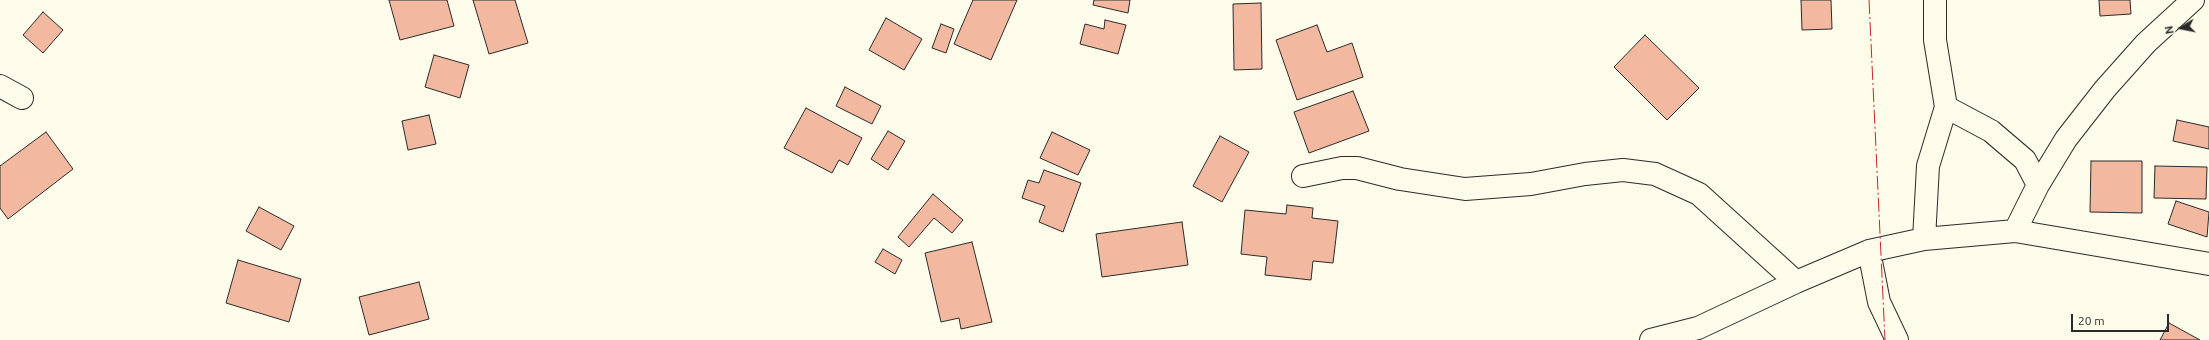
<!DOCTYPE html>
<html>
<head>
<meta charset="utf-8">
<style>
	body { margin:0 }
	#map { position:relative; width:2209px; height:340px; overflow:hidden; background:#fdfbea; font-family:Ubuntu,sans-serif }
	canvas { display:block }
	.north { position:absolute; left:2161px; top:8px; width:40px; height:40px; -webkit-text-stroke:3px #fdfbea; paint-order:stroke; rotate:260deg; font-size:11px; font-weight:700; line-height:16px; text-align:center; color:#2b2b2b }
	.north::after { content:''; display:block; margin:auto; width:14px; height:18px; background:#2b2b2b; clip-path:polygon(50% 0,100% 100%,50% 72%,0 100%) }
	.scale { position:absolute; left:2071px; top:314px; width:98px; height:18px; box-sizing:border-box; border:2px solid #2b2b2b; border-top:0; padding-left:5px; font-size:12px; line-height:14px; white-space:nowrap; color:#2b2b2b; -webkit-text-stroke:3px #fdfbea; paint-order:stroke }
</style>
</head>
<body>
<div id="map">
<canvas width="2209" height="340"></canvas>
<div class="north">N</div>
<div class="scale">20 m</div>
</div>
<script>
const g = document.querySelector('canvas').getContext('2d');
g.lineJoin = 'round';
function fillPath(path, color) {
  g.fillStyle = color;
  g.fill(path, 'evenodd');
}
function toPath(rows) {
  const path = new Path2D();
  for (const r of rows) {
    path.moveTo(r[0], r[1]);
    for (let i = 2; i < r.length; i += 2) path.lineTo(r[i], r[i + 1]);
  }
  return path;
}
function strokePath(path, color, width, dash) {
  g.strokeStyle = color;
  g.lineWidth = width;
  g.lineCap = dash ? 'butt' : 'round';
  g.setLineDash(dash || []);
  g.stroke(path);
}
const building = toPath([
	[389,0,447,0,454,26,400,40,389,0],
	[473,0,515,0,528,43,489,54,473,0],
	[973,0,1017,0,991,60,954,44,973,0],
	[1094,0,1130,0,1128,13,1093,5,1094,0],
	[1801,0,1831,0,1832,29,1802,30,1801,0],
	[2099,0,2130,0,2131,14,2100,16,2099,0],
	[1261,3,1262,69,1234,70,1233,4,1261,3],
	[43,12,63,30,43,53,23,35,43,12],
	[886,18,922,39,904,70,869,50,886,18],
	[1105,20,1126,25,1118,54,1080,44,1085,24,1104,29,1105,20],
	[941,24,954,29,946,53,932,48,941,24],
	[1317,25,1327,52,1352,43,1363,77,1297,100,1276,40,1317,25],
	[1645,35,1699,88,1667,120,1614,67,1645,35],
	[434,55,469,65,460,98,425,87,434,55],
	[845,87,881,106,872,124,836,106,845,87],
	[1353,91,1369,131,1309,153,1294,112,1353,91],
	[806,108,862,138,848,165,839,160,832,173,784,148,806,108],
	[429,115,436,144,408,150,402,121,429,115],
	[2177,120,2209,127,2209,149,2173,141,2177,120],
	[888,131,905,141,888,170,871,159,888,131],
	[46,132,73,169,8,219,0,208,0,166,46,132],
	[1052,132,1090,150,1078,175,1040,158,1052,132],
	[1220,136,1249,152,1222,202,1193,186,1220,136],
	[2091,161,2142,161,2142,213,2090,212,2091,161],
	[2155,166,2207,167,2206,199,2154,198,2155,166],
	[1044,170,1081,183,1063,232,1039,222,1045,206,1022,198,1028,180,1039,183,1044,170],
	[933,194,963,220,952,233,934,218,909,247,898,237,933,194],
	[2176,201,2209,212,2207,237,2168,224,2176,201],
	[1287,205,1313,208,1312,218,1338,221,1333,263,1313,261,1311,280,1265,275,1267,257,1241,254,1245,210,1286,214,1287,205],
	[259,207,294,226,281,250,246,231,259,207],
	[1182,222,1188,265,1102,277,1096,234,1182,222],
	[972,242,992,322,961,329,959,318,941,322,925,253,972,242],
	[883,249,902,260,895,274,875,262,883,249],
	[238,260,301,279,289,322,226,303,238,260],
	[419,282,429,319,369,335,359,297,419,282],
	[2169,323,2200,340,2160,340,2169,323]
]);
fillPath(building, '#f2b8a0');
strokePath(building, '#2b2b2b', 1);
const minor = toPath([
	[0,86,22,98],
	[1946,107,1991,131,2025,160,2038,185],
	[1303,176,1342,168,1357,168,1400,179,1465,189,1531,184,1585,174,1623,170,1655,174,1699,194,1796,282],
	[2015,231,2038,185,2066,139,2105,89,2146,43,2193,0],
	[1924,239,1928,166,1946,107,1935,40,1935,0],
	[1869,251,1879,302,1897,340],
	[1651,340,1698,328,1796,282,1869,251,1924,239,2015,231,2209,264]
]);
strokePath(minor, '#2b2b2b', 24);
strokePath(minor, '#fdfbea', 22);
strokePath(toPath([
	[1869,0,1885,340]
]), '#c62828', 1, [14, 3, 2, 3]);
</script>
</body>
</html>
